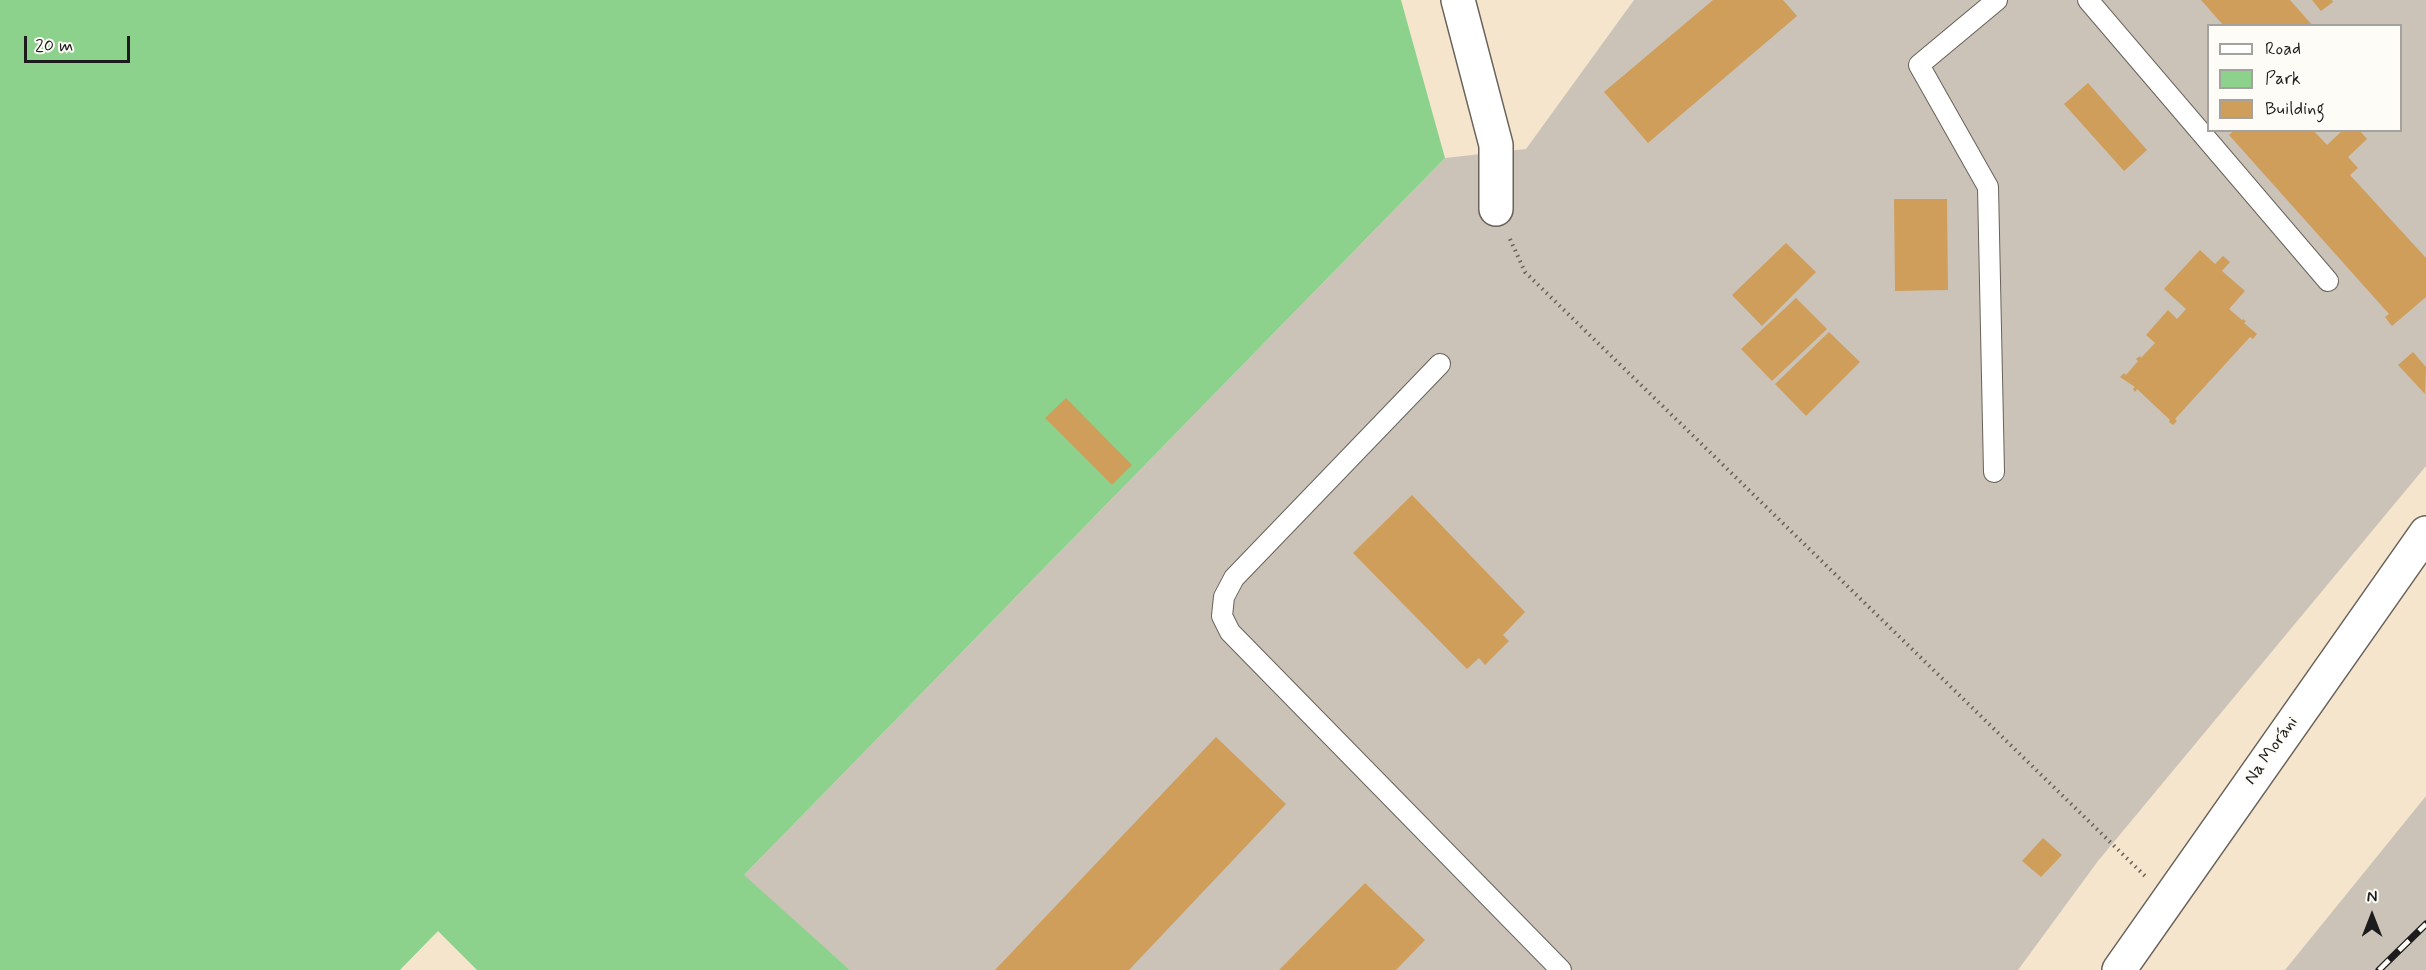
<!DOCTYPE html>
<html>
<head>
<meta charset="utf-8">
<style>
	body { margin:0 }
	#map { position:relative; width:2426px; height:970px; overflow:hidden; background:#f5e5cd; font-family:Mynerve,sans-serif }
	canvas { display:block }
	.legend { position:absolute; left:2207px; top:24px; width:195px; height:108px; box-sizing:border-box; background:#fdfcf7; border:2px solid #a3a29f; margin:0; padding:8px 10px; list-style:none; font-size:18px; color:#1c1c1c }
	.legend li { display:flex; align-items:center; gap:12px; height:30px }
	.legend b { width:30px; border:2px solid #a3a29f }
	.north { position:absolute; left:2342px; top:886px; width:60px; height:60px; -webkit-text-stroke:4px #fdfcf7; paint-order:stroke; rotate:0deg; font-size:16px; font-weight:700; line-height:24px; text-align:center; color:#1c1c1c }
	.north::after { content:''; display:block; margin:auto; width:21px; height:27px; background:#1c1c1c; clip-path:polygon(50% 0,100% 100%,50% 72%,0 100%) }
	.scale { position:absolute; left:24px; top:36px; width:106px; height:27px; box-sizing:border-box; border:3px solid #1c1c1c; border-top:0; padding-left:8px; font-size:18px; line-height:21px; white-space:nowrap; color:#1c1c1c; -webkit-text-stroke:4px #fdfcf7; paint-order:stroke }
</style>
</head>
<body>
<div id="map">
<canvas width="2426" height="970"></canvas>
<ul class="legend">
<li><b style="height:8px;background:#fff"></b>Road</li>
<li><b style="height:16px;background:#8cd28d"></b>Park</li>
<li><b style="height:16px;background:#d09e5b"></b>Building</li>
</ul>
<div class="north">N</div>
<div class="scale">20 m</div>
</div>
<script>
const g = document.querySelector('canvas').getContext('2d');
g.lineJoin = 'round';
function fillPath(path, color) {
  g.fillStyle = color;
  g.fill(path, 'evenodd');
}
function toPath(rows) {
  const path = new Path2D();
  for (const r of rows) {
    path.moveTo(r[0], r[1]);
    for (let i = 2; i < r.length; i += 2) path.lineTo(r[i], r[i + 1]);
  }
  return path;
}
function strokePath(path, color, width, dash) {
  g.strokeStyle = color;
  g.lineWidth = width;
  g.lineCap = dash ? 'butt' : 'round';
  g.setLineDash(dash || []);
  g.stroke(path);
}
function drawText(font, color, halo, rows, align = 'center') {
  g.font = font + ' Mynerve,sans-serif';
  g.lineWidth = 4.5;
  g.setLineDash([]);
  g.textBaseline = 'middle';
  g.strokeStyle = halo;
  g.fillStyle = color;
  for (const [text, x, y, turn = 0] of rows) {
    g.save();
    g.translate(x, y);
    g.rotate((+turn || 0) * Math.PI / 180);
    g.textAlign = isNaN(turn) ? turn : align;
    if (halo) g.strokeText(text, 0, 0);
    g.fillText(text, 0, 0);
    g.restore();
  }
}
fillPath(toPath([
	[1634,0,2426,0,2426,466,2098,861,2018,970,850,970,743,876,1445,158,1526,149],
	[2208,26,2400,26,2400,130,2208,130],
	[2426,796,2426,970,2285,970]
]), '#cbc3b8');
fillPath(toPath([
	[0,0,1401,0,1445,158,744,875,850,970,477,970,438,931,400,970,0,970]
]), '#8cd28d');
fillPath(toPath([
	[1713,0,1783,0,1797,16,1648,143,1604,92],
	[2201,0,2290,0,2313,26,2224,26],
	[2312,0,2332,0,2333,2,2321,11],
	[2088,83,2147,150,2124,171,2064,104],
	[2235,130,2313,130,2327,145,2343,130,2359,130,2367,139,2348,157,2358,168,2350,175,2426,258,2426,297,2392,326,2385,317,2389,314,2229,135],
	[1894,199,1947,199,1948,290,1895,291],
	[1786,243,1816,272,1762,326,1732,295],
	[2200,250,2215,264,2223,256,2230,262,2222,271,2245,291,2229,309,2242,320,2243,319,2246,321,2244,323,2257,334,2253,339,2250,337,2175,419,2177,421,2173,425,2169,422,2170,420,2137,389,2135,392,2133,389,2135,387,2120,377,2124,373,2126,375,2138,361,2136,359,2140,356,2141,358,2155,343,2146,335,2168,310,2177,319,2186,309,2164,289],
	[1796,298,1827,329,1772,381,1741,349],
	[1829,332,1860,362,1806,416,1775,384],
	[2413,352,2426,367,2425,394,2398,365],
	[1066,398,1132,465,1112,485,1045,418],
	[1412,495,1525,612,1503,635,1509,641,1485,665,1479,658,1467,669,1353,553],
	[1216,737,1286,804,1129,970,995,970],
	[2043,838,2062,855,2041,877,2022,861],
	[1365,883,1425,940,1396,970,1279,970]
]), '#d09e5b');
const lane = toPath([
	[2088,0,2328,281],
	[1440,364,1234,578,1224,597,1222,616,1230,632,1561,970],
	[1994,472,1988,187,1919,65,1997,0]
]);
const street = toPath([
	[1458,0,1496,145,1496,209],
	[2119,970,2426,533]
]);
strokePath(lane, '#68625a', 22);
strokePath(street, '#68625a', 36);
strokePath(toPath([
	[1510,239,1525,272,2145,876]
]), '#68625a', 4, [1.5, 4.5]);
strokePath(lane, '#fff', 20);
strokePath(street, '#fff', 33);
const rail = toPath([
	[2379,970,2426,924]
]);
strokePath(rail, '#1c1c1c', 7);
strokePath(rail, '#fdfcf7', 4.5, [14]);
drawText('18px', '#1c1c1c', '#fdfcf7', [
	["Na Moráni",2272,751,-55]
]);
</script>
</body>
</html>
